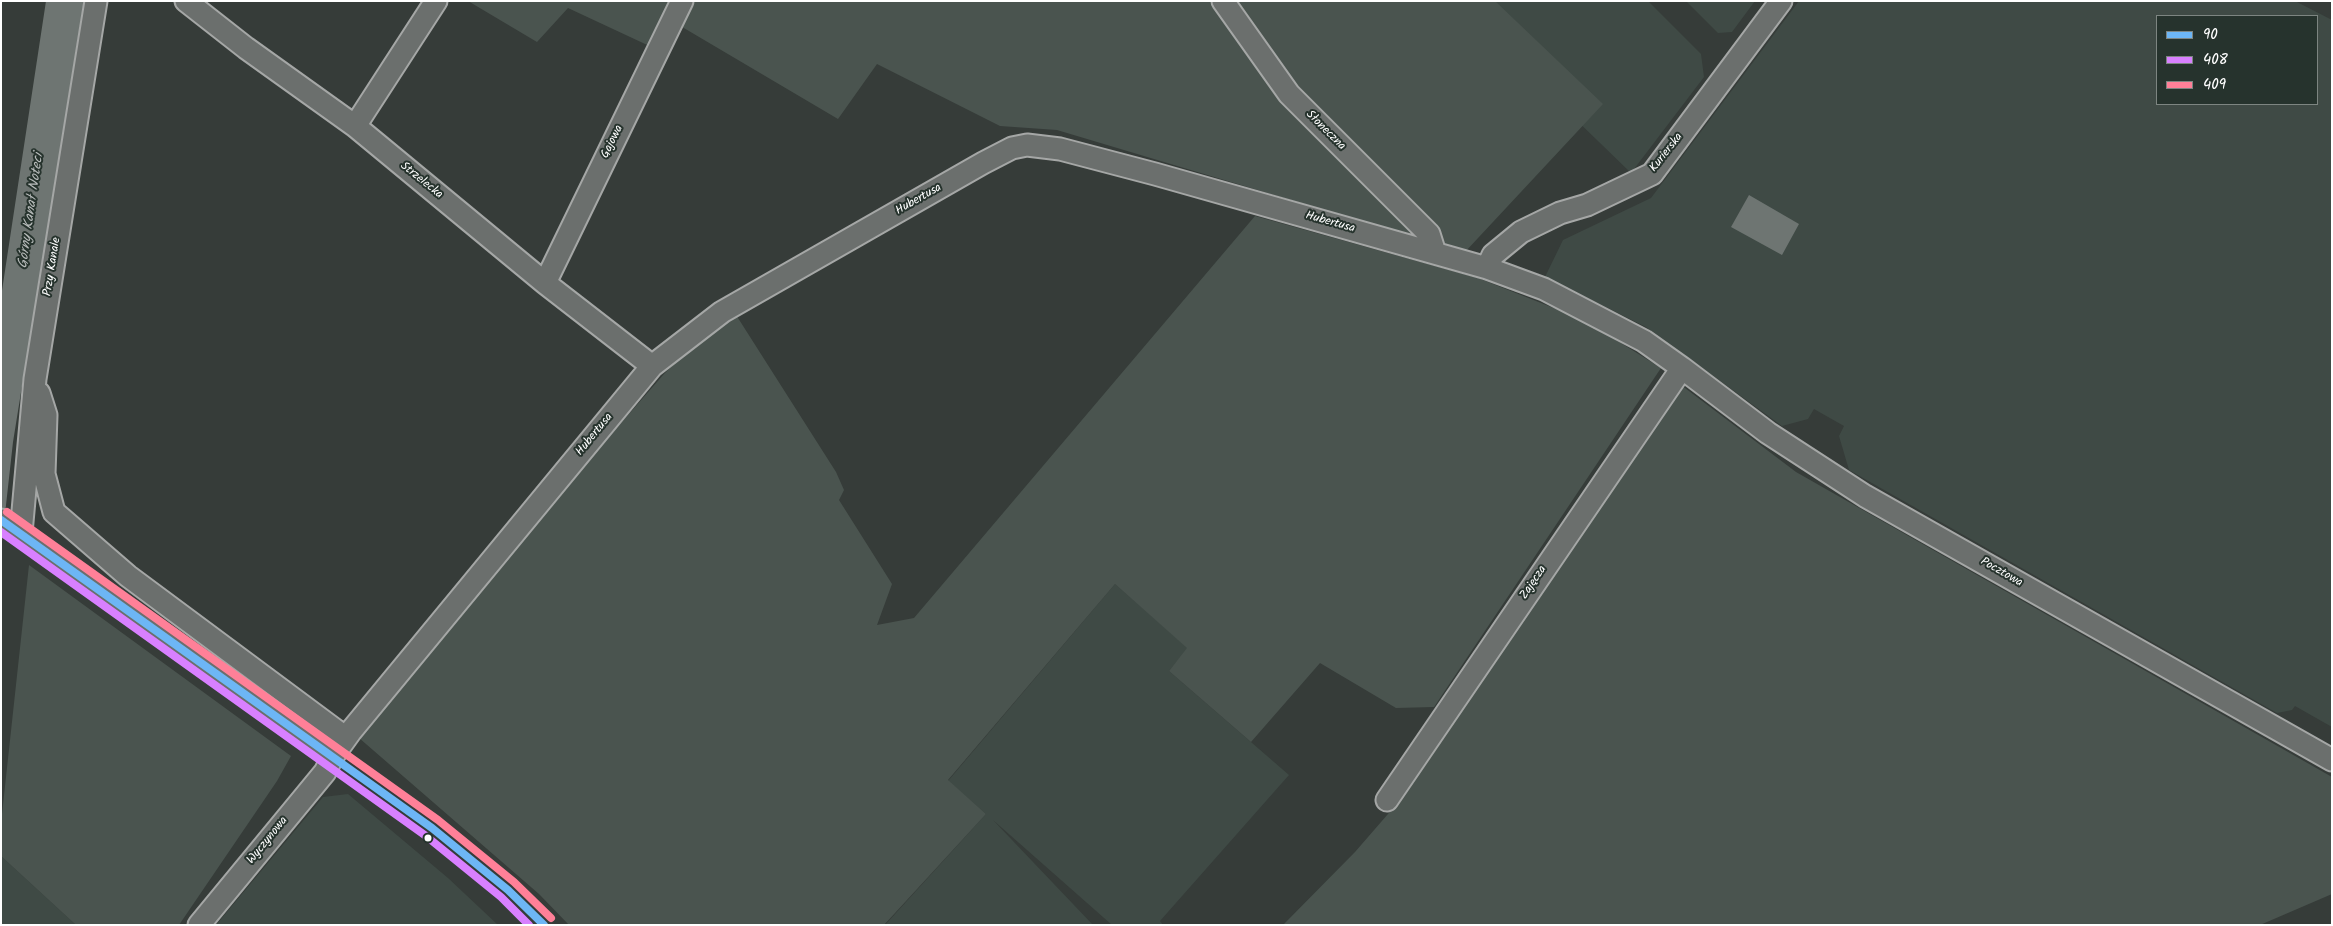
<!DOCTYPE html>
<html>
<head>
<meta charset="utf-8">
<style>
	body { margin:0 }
	#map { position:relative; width:2333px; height:926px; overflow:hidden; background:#363c39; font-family:Kalam,sans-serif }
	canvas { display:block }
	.frame { position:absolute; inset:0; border:2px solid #fff; pointer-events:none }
	.legend { position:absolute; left:2156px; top:15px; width:162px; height:90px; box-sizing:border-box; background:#26332d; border:1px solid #7d8581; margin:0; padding:6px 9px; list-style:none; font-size:15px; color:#fff }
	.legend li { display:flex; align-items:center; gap:10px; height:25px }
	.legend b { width:25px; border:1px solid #7d8581 }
</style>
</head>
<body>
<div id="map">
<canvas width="2333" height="926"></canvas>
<div class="frame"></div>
<ul class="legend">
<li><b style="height:6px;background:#6db6f5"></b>90</li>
<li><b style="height:6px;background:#d880ff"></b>408</li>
<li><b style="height:6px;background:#ff8098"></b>409</li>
</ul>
</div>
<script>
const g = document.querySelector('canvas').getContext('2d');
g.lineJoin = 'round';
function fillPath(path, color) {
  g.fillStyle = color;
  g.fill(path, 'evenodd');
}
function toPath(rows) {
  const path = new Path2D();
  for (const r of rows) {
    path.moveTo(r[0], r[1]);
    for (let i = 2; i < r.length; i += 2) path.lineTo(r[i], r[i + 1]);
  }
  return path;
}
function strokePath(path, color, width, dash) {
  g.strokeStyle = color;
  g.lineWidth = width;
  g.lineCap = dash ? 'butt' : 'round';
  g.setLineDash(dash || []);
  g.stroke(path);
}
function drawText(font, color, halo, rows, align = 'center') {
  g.font = font + ' Kalam,sans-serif';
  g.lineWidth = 4;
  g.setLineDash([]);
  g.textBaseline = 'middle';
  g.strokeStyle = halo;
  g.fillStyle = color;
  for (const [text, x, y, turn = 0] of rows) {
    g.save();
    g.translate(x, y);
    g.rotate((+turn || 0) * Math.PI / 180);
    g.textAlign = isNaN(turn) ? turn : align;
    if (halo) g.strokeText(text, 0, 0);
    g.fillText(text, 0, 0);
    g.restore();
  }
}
fillPath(toPath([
	[1488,1,1648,1,1701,54,1704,77,1631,173,1471,18],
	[1686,1,1755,1,1732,32,1718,33],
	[1799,1,2295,1,2332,20,2332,727,2295,706,2292,710,2277,713,1849,470,1839,436,1844,426,1814,409,1808,419,1782,426,1646,327,1545,277,1563,240,1651,198],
	[2157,16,2317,16,2317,104,2157,104],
	[1115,584,1188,648,1169,671,1289,775,1160,921,1163,925,1112,925,993,820,1093,925,885,925,986,814,948,781],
	[348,794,448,878,498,925,216,925,323,797],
	[1,856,76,925,1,925]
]), '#3f4a45');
fillPath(toPath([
	[468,1,1495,1,1603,104,1465,252,1057,130,1000,126,877,64,838,119,672,21,658,50,568,8,537,42],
	[1255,216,1478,278,1584,320,1661,368,1434,707,1396,708,1320,663,1251,742,1169,671,1187,648,1115,584,948,780,986,814,884,925,569,925,539,894,351,731,664,374,731,307,836,472,844,490,839,500,892,584,877,625,914,618],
	[1681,385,1796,472,2332,777,2332,894,2260,925,1283,925,1355,852,1401,799],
	[29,565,291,756,277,781,179,925,76,925,1,856,1,823]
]), '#4a544f');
fillPath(toPath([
	[46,1,84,1,13,442,1,550,1,297],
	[1749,195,1799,224,1782,255,1731,227]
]), '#6e7572');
const minor = toPath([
	[186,1,246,48,355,126,545,283,652,366],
	[1223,1,1289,94,1429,234,1435,253],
	[355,126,436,1],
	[1487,268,1493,255,1521,232,1560,213,1587,205,1652,174,1781,1],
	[545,283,682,1],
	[39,393,46,415,44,474,54,512,128,576,346,738],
	[1,520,333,756],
	[21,533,35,379,96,1],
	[1387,800,1682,368],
	[199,925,325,772,333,756,351,731,652,366,722,312,983,163,1012,148,1027,145,1060,149,1155,174,1487,268,1544,289,1644,341,1682,368,1768,433,1865,496,2332,760]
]);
strokePath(minor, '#a5a7a6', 25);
strokePath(minor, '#6b6f6d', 21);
strokePath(toPath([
	[1,520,432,828,508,890,544,925]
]), '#6db6f5', 8);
strokePath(toPath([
	[1,532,426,836,501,897,529,925]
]), '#d880ff', 8);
strokePath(toPath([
	[7,512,438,820,514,882,551,918]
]), '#ff8098', 8);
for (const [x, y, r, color] of [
	[428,838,4.5,"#fff"]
]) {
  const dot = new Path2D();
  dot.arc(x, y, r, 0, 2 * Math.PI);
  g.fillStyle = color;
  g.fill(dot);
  strokePath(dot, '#26332d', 2);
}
drawText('12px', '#fff', '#26332d', [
	["Słoneczna",1325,131,45],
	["Gajowa",613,142,-64],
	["Kurierska",1667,153,-52],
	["Strzelecka",421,181,39],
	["Hubertusa",919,200,-30],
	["Hubertusa",1330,223,16],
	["Przy Kanale",53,267,-81],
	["Hubertusa",595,435,-51],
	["Pocztowa",2001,573,30],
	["Zajęcza",1534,583,-56],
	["Wyczynowa",268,841,-51]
]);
drawText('italic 14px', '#b9bdbc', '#26332d', [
	["Górny Kanał Noteci",32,211,-82]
]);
</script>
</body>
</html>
